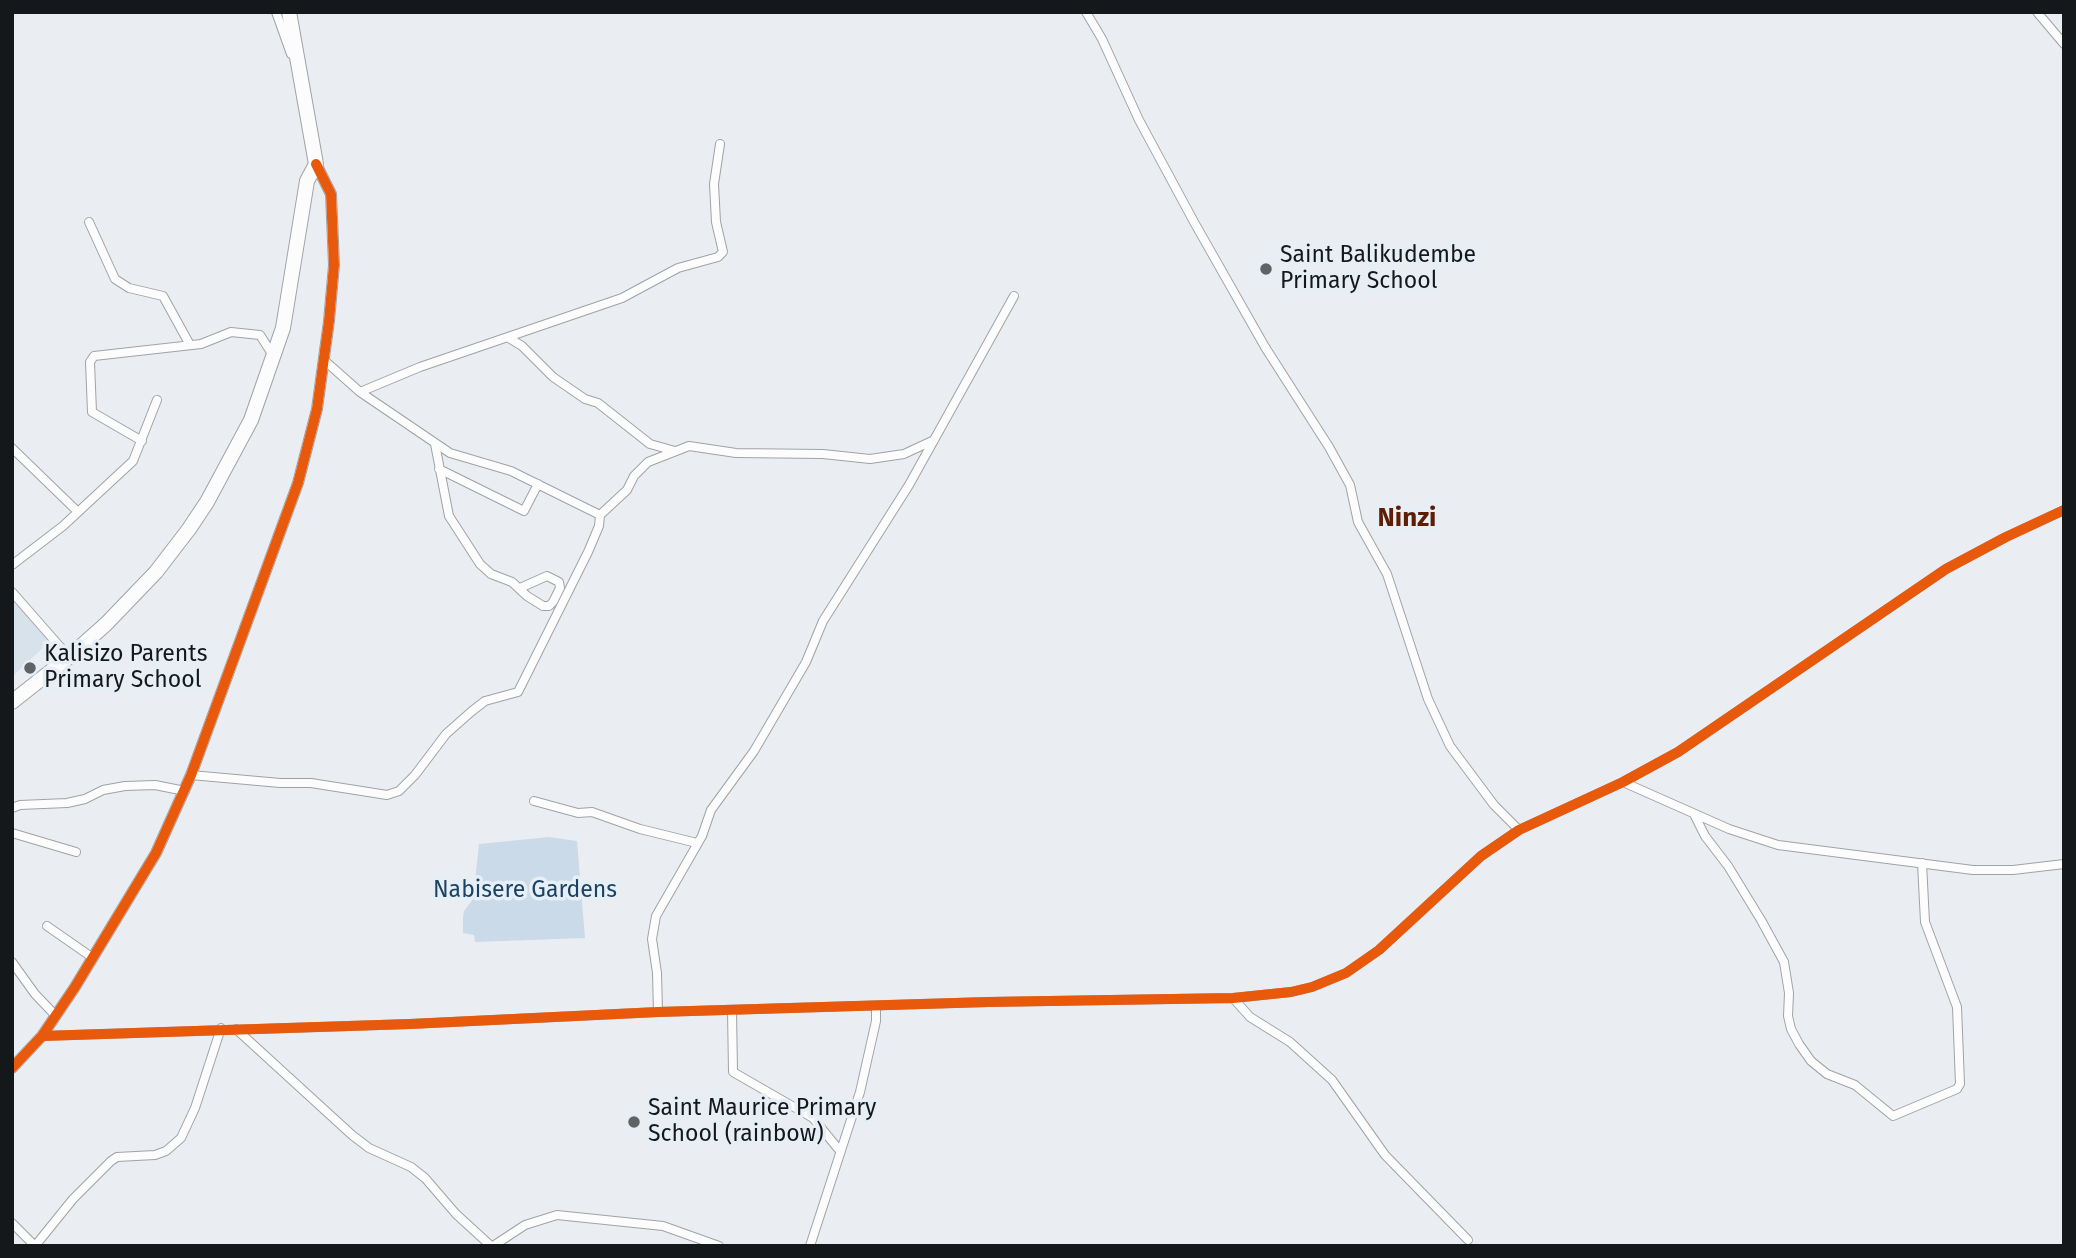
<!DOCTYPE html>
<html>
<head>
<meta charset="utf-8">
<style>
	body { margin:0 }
	#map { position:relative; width:2076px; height:1258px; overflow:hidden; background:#eaeef2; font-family:"Fira Sans",sans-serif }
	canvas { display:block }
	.frame { position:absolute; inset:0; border:14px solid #15181a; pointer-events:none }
</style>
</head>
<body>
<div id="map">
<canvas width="2076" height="1258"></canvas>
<div class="frame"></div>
</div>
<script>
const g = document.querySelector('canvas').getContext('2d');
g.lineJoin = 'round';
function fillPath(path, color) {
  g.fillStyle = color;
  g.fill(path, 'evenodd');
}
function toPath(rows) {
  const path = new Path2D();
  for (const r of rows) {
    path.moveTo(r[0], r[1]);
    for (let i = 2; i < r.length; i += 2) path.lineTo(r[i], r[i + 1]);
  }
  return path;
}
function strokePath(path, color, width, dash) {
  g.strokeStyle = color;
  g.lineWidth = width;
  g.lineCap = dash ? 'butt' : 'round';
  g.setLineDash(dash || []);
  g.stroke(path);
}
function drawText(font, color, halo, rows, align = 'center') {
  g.font = font + ' "Fira Sans",sans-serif';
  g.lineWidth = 7;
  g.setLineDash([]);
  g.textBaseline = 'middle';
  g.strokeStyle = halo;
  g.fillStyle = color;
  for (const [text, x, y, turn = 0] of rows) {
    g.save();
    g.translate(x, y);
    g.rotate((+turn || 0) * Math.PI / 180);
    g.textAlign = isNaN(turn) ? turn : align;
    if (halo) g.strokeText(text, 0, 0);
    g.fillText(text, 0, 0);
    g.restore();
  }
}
fillPath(toPath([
	[12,599,50,641,12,677]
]), '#d8e2ea');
fillPath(toPath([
	[549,837,577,841,585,938,475,942,474,935,463,933,463,917,464,911,473,899,479,844]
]), '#cbdae8');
const street = toPath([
	[276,12,291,54],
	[1086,12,1102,39,1139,120,1194,222,1265,347,1329,447,1350,485,1358,522,1387,574,1428,699,1450,746,1494,805,1519,830],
	[2037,12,2064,44],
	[89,222,115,279,129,288,163,296,190,345],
	[509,338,522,346,553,377,585,399,598,403,650,444,675,451],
	[324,360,360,392,420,367,622,298,678,268,718,257,723,252,716,222,714,184,720,144],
	[360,392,450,453,511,471,600,515],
	[142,441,92,412,90,362,94,356,201,344,231,332,260,335,274,357],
	[435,444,449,516,480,564,491,574,512,582,527,596,543,606,549,606,553,602,560,588,559,582,547,576,520,588],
	[12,448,77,511],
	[439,469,524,511,538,484],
	[12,565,63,526,133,461,157,400],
	[12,592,69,657],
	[191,775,280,783,311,783,387,795,399,791,415,775,446,734,472,711,485,701,518,692,588,552,599,526,600,515,627,490,634,476,648,462,689,446,736,453,823,454,870,459,904,454,934,440],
	[1623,782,1729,829,1778,845,1973,870,2013,870,2064,864],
	[534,801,578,813,592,812,640,829,697,843],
	[12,808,20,805,67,803,85,799,103,790,125,786,155,785,185,791],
	[1694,814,1705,836,1728,866,1761,920,1784,962,1789,993,1788,1016,1791,1029,1799,1044,1811,1061,1827,1074,1855,1085,1893,1116,1957,1089,1960,1084,1957,1007,1925,922,1922,863],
	[12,833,76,852],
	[47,926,93,958],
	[12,962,35,994,56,1016],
	[1233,998,1250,1017,1290,1042,1332,1080,1385,1155,1468,1240],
	[732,1011,733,1072,813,1118,840,1151],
	[658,1012,657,973,652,939,656,916,702,836,711,810,754,751,806,662,823,621,909,485,1014,296],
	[236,1029,352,1135,369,1148,411,1167,425,1178,456,1214,491,1246],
	[42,1036,410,1024,658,1012,988,1002,1233,998,1291,992,1312,987,1346,973,1379,950,1481,856,1519,830,1623,782,1678,752,1946,569,2006,537,2064,510],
	[12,1223,35,1246],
	[35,1246,73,1199,111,1161,117,1157,155,1155,166,1151,181,1138,195,1108,221,1028],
	[493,1246,525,1225,557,1215,663,1226,719,1246],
	[810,1246,860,1092,876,1021,876,1006]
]);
const secondary = toPath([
	[12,1068,42,1036,75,987,156,853,191,775,298,483,317,409,329,321,334,265,331,194,316,164]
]);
const highway = toPath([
	[12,702,69,657,106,624,156,572,189,529,207,502,251,420,283,328,307,181,316,164,289,12]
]);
strokePath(street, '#9fa3a6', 10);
strokePath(secondary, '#9fa3a6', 12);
strokePath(highway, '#9fa3a6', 16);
strokePath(street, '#fcfcfd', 8);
strokePath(secondary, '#fcfcfd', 10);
strokePath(highway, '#fcfcfd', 14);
strokePath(toPath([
	[42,1036,410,1024,658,1012,988,1002,1233,998,1291,992,1312,987,1346,973,1379,950,1481,856,1519,830,1623,782,1678,752,1946,569,2006,537,2064,510],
	[12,1068,42,1036,75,987,156,853,191,775,298,483,317,409,329,321,334,265,331,194,316,164]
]), '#e8590c', 10);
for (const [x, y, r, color] of [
	[1266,269,7,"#606366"],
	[30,668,7,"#606366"],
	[634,1122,7,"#606366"]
]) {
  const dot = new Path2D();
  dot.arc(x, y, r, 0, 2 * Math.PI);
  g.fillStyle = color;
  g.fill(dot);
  strokePath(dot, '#e6eef6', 2.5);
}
drawText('23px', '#15181a', '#e6eef6', [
	["Saint Balikudembe",1280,256],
	["Primary School",1280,282],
	["Kalisizo Parents",44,655],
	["Primary School",44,681],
	["Saint Maurice Primary",648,1109],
	["School (rainbow)",648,1135]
], 'left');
drawText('23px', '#1b4263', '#e6eef6', [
	["Nabisere Gardens",525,891]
]);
drawText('bold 26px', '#5e1e03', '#e6eef6', [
	["Ninzi",1407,519]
]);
</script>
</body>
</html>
